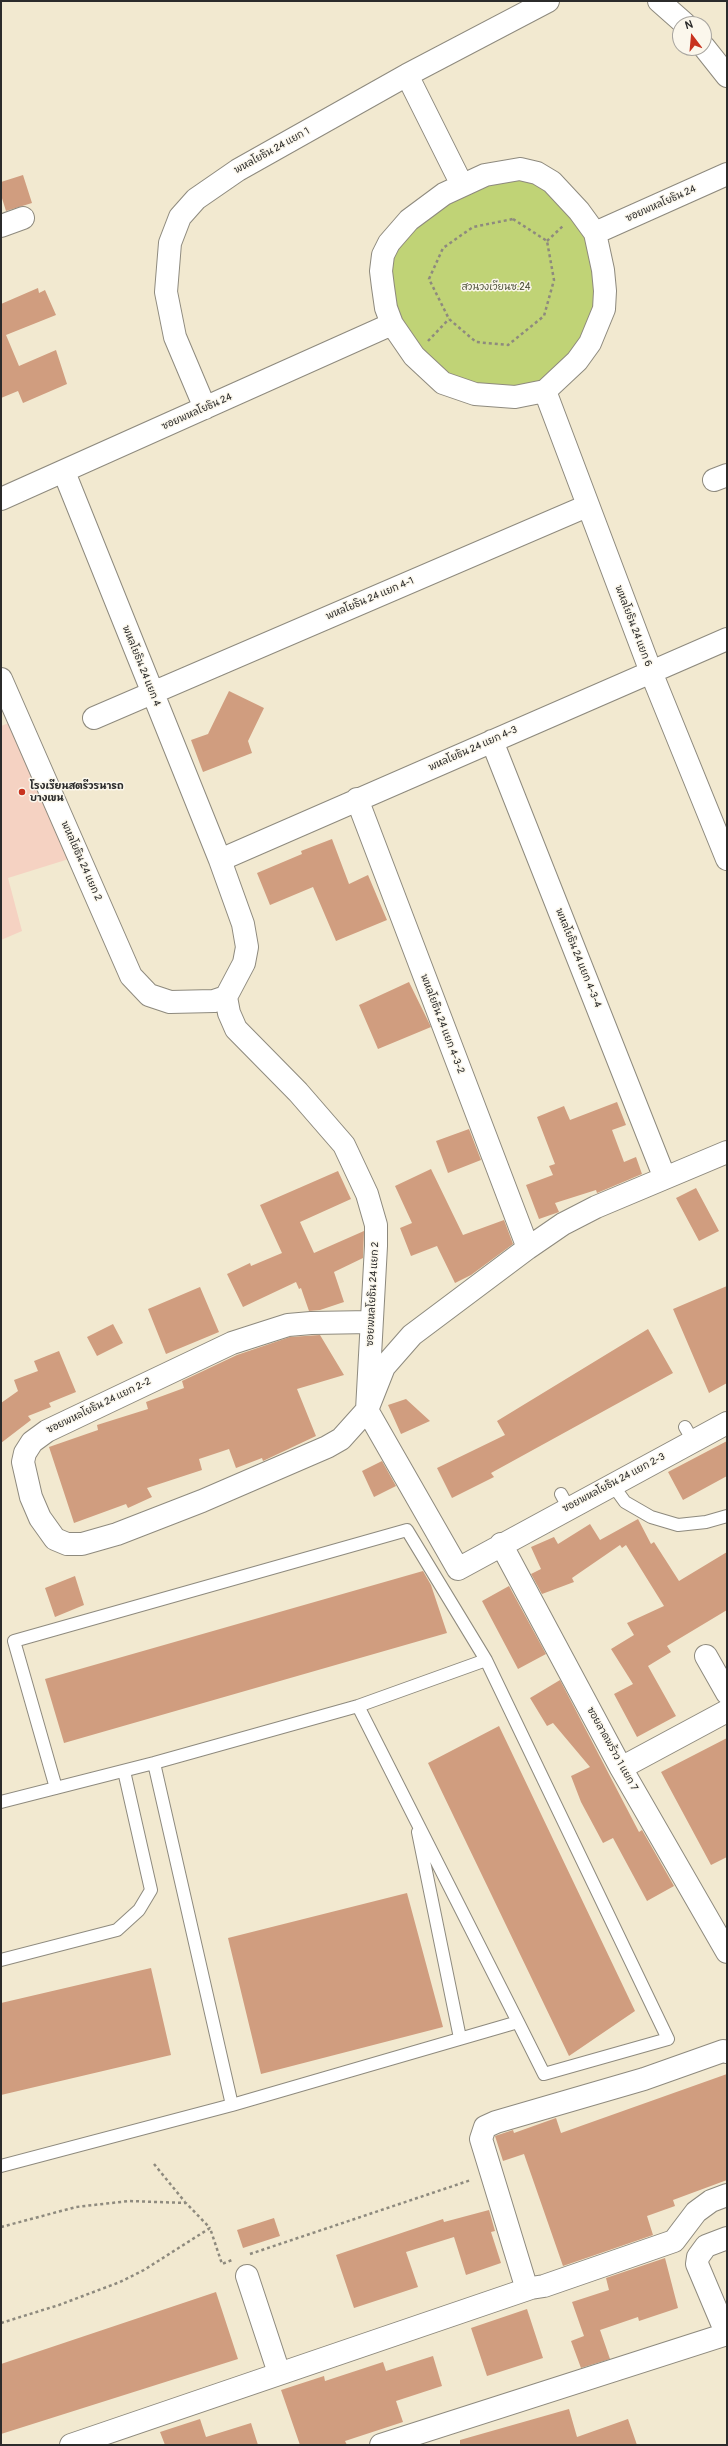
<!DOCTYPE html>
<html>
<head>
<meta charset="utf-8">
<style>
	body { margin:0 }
	#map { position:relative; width:728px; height:2446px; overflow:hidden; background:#f2e9d0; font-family:Pangolin,sans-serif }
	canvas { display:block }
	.frame { position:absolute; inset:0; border:2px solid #2b2b2b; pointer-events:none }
	.north { position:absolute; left:672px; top:16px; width:40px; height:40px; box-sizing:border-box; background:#fbf7ec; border:1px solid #a8a59f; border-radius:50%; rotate:344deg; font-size:11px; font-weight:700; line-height:16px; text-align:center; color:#2b2b2b }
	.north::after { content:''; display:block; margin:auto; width:14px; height:18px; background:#c8321e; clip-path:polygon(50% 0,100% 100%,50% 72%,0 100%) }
</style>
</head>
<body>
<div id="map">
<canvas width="728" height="2446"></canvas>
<div class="frame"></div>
<div class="north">N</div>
</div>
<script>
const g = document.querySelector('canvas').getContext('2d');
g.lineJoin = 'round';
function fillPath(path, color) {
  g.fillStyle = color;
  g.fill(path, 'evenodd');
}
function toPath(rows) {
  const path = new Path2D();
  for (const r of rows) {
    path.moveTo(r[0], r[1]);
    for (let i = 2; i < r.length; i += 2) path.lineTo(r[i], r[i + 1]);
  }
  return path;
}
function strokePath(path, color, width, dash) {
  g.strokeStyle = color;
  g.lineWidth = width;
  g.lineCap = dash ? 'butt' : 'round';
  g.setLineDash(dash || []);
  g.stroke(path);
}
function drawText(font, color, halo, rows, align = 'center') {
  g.font = font + ' Pangolin,"Playpen Sans Thai",sans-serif';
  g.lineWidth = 3;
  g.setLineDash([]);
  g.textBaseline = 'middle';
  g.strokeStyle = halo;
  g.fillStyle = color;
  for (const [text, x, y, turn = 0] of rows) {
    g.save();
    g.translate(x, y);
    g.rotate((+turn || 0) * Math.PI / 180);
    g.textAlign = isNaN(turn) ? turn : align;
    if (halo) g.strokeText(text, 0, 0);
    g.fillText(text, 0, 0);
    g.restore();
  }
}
fillPath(toPath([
	[12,722,72,858,8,878,22,931,1,940,1,726]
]), '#f5d2c2');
fillPath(toPath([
	[504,170,552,182,589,224,603,270,595,333,559,379,515,397,464,391,392,324,381,271,398,232]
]), '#c0d376');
fillPath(toPath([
	[23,175,32,203,6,211,1,195,1,182],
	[38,288,39,293,45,290,56,315,6,335,19,366,56,350,67,384,23,403,18,391,1,398,1,304],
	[229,691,264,708,248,741,252,753,203,772,191,740,208,734],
	[332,839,349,884,368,875,387,920,336,941,313,887,270,905,257,873,302,854,301,851],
	[409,982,431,1027,378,1049,359,1005],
	[617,1102,626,1125,612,1130,624,1162,636,1157,642,1174,597,1193,596,1190,555,1203,559,1212,539,1219,526,1185,553,1175,549,1166,555,1164,537,1117,564,1106,570,1120],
	[469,1129,481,1160,448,1173,436,1141],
	[431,1169,463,1235,504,1220,513,1244,471,1275,455,1283,437,1246,411,1256,400,1228,412,1223,395,1186],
	[338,1171,351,1199,300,1222,314,1253,364,1231,363,1258,334,1272,344,1302,320,1310,309,1311,301,1288,299,1289,296,1282,243,1307,227,1274,250,1263,251,1266,282,1253,260,1205],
	[696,1188,719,1231,699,1241,676,1198],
	[727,1286,727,1383,709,1393,673,1309],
	[200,1287,219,1332,166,1354,148,1309],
	[113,1324,123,1343,97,1356,87,1337],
	[648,1329,673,1373,491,1473,494,1477,452,1498,437,1468,505,1435,497,1421],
	[320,1335,344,1375,297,1389,316,1436,263,1461,262,1458,236,1468,229,1449,199,1459,202,1470,147,1488,152,1497,128,1508,126,1504,74,1523,49,1447,98,1430,97,1425,148,1409,146,1402,184,1388,182,1381,237,1355,290,1337],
	[59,1351,76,1392,49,1403,51,1407,28,1416,31,1420,1,1443,1,1403,18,1391,14,1380,38,1371,34,1361],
	[406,1399,430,1421,401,1434,388,1405],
	[727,1441,727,1476,683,1500,668,1472],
	[382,1461,396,1486,374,1497,362,1471],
	[638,1519,651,1544,654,1542,679,1581,727,1552,727,1610,667,1646,671,1652,648,1666,676,1716,637,1737,614,1694,633,1684,611,1649,634,1635,627,1623,664,1606,626,1545,622,1548,620,1545,572,1578,574,1582,542,1594,531,1574,541,1569,531,1547,554,1537,558,1544,590,1524,600,1540],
	[423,1571,431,1585,447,1633,64,1743,45,1679],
	[75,1576,84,1605,55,1617,45,1588],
	[509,1586,546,1654,518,1669,482,1601],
	[560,1680,639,1832,642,1830,674,1886,647,1901,613,1838,603,1843,581,1802,571,1776,590,1767,553,1723,547,1726,530,1698],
	[499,1726,635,2011,569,2056,428,1763],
	[727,1738,727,1857,711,1865,661,1772],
	[407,1893,443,2027,261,2074,228,1938],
	[151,1968,171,2055,1,2095,1,2003],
	[727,2074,727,2180,673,2200,675,2206,647,2216,653,2235,563,2266,524,2154,503,2161,495,2136,513,2130,514,2133,556,2118,561,2133],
	[489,2210,495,2231,491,2232,501,2263,466,2275,454,2237,406,2252,418,2287,354,2308,336,2255,443,2219,444,2222],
	[274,2218,280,2236,243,2248,237,2230],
	[665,2258,678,2308,639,2321,638,2317,600,2330,610,2359,581,2368,571,2341,584,2336,572,2302,609,2290,606,2278],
	[216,2292,238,2359,1,2434,1,2364],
	[527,2309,543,2358,487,2376,471,2328],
	[433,2356,442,2386,396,2401,403,2422,345,2441,347,2445,300,2445,281,2390,324,2376,325,2381,383,2362,386,2371],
	[569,2409,577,2437,628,2419,637,2445,460,2445,460,2440],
	[200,2419,206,2437,251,2423,258,2445,165,2445,160,2432]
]), '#d09d7f');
const service = toPath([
	[685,1427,693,1441],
	[612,1484,625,1502,651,1517,678,1525,706,1522,727,1516],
	[561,1494,568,1507],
	[358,1706,518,2022],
	[56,1788,14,1641,407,1530,486,1660,668,2039,544,2074,518,2022,232,2105],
	[1,1802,154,1763,358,1706,486,1660],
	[418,1832,460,2038],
	[1,1960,117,1930,139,1910,151,1890,124,1771],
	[1,2166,232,2105,154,1763]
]);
const minor = toPath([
	[659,1,685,24],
	[704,47,727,76],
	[407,75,462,185],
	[520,169,537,173,552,182,579,211,595,233,603,270,605,291,604,309,590,343,577,361,545,391,515,397,475,394,443,383,414,356,392,324,386,308,383,287,381,271,383,255,389,243,409,220,444,194,485,175,520,169],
	[1,226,23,218],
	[595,233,727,174],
	[545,391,651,672,727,859],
	[205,408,175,337,166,292,170,243,180,217,196,199,238,170,407,75,548,1],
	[64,472,220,860,243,924,247,947,244,963,226,997],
	[714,480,727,475],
	[1,499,392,324],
	[1,679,131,976,149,995,170,1002,214,1001,226,997],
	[94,718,587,506],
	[492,741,664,1176],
	[357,799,528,1248],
	[220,860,727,639],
	[226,997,229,1013,236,1029,298,1092,344,1145,367,1194,376,1225,376,1246,367,1410,458,1569,727,1423],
	[371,1322,311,1323,288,1325,263,1333,232,1343,47,1431,32,1442,25,1453,23,1462,31,1497,40,1518,55,1539,67,1544,82,1544,117,1534,202,1501,327,1447,341,1439,367,1410,384,1367,412,1335,528,1248,563,1224,596,1207,727,1152],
	[501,1544,621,1768,727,1952],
	[706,1656,727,1693],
	[621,1768,727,1711],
	[727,2052,723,2051,644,2079,496,2122,485,2127,481,2139,525,2283,531,2288,544,2286,674,2241,696,2212,711,2201,727,2195],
	[727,2238,706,2246,698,2257,697,2264,727,2335],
	[247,2276,279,2373],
	[71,2445,531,2288],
	[381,2445,727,2334]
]);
strokePath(service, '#8e8a7e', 14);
strokePath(minor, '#8e8a7e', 24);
strokePath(toPath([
	[513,219,547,241,554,280,544,316,508,345,476,342,449,319,429,279,443,248,473,227,513,219],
	[547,241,564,225],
	[428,341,449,319],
	[154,2164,185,2202],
	[1,2227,76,2207,129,2201,186,2203,210,2228],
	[250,2254,471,2180],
	[1,2323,59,2305,120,2282,144,2270,210,2228,222,2264,232,2260]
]), '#8e8a7e', 2.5, [3, 3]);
strokePath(service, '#fff', 12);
strokePath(minor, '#fff', 22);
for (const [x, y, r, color] of [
	[22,792,4,"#c8321e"]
]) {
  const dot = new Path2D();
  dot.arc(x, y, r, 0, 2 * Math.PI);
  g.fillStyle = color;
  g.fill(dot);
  strokePath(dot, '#fbf7ec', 1.5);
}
drawText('10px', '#2b2b2b', '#fbf7ec', [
	["พหลโยธิน 24 แยก 1",272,151,-29],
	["ซอยพหลโยธิน 24",661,204,-24],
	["ซอยพหลโยธิน 24",197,412,-24],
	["พหลโยธิน 24 แยก 4-1",370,599,-23],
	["พหลโยธิน 24 แยก 6",633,626,69],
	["พหลโยธิน 24 แยก 4",141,666,68],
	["พหลโยธิน 24 แยก 4-3",473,749,-24],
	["พหลโยธิน 24 แยก 2",81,861,66],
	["พหลโยธิน 24 แยก 4-3-4",578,958,68],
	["พหลโยธิน 24 แยก 4-3-2",442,1024,69],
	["ซอยพหลโยธิน 24 แยก 2",373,1294,-87],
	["ซอยพหลโยธิน 24 แยก 2-2",99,1406,-26],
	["ซอยพหลโยธิน 24 แยก 2-3",614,1483,-28],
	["ซอยลาดพร้าว 1 แยก 7",612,1749,61]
]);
drawText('10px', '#50553e', '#fbf7ec', [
	["สวนวงเวียนซ.24",496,287]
]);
drawText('bold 10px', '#2b2b2b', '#fbf7ec', [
	["โรงเรียนสตรีวรนารถ",30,786],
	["บางเขน",30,798]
], 'left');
</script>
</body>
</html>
